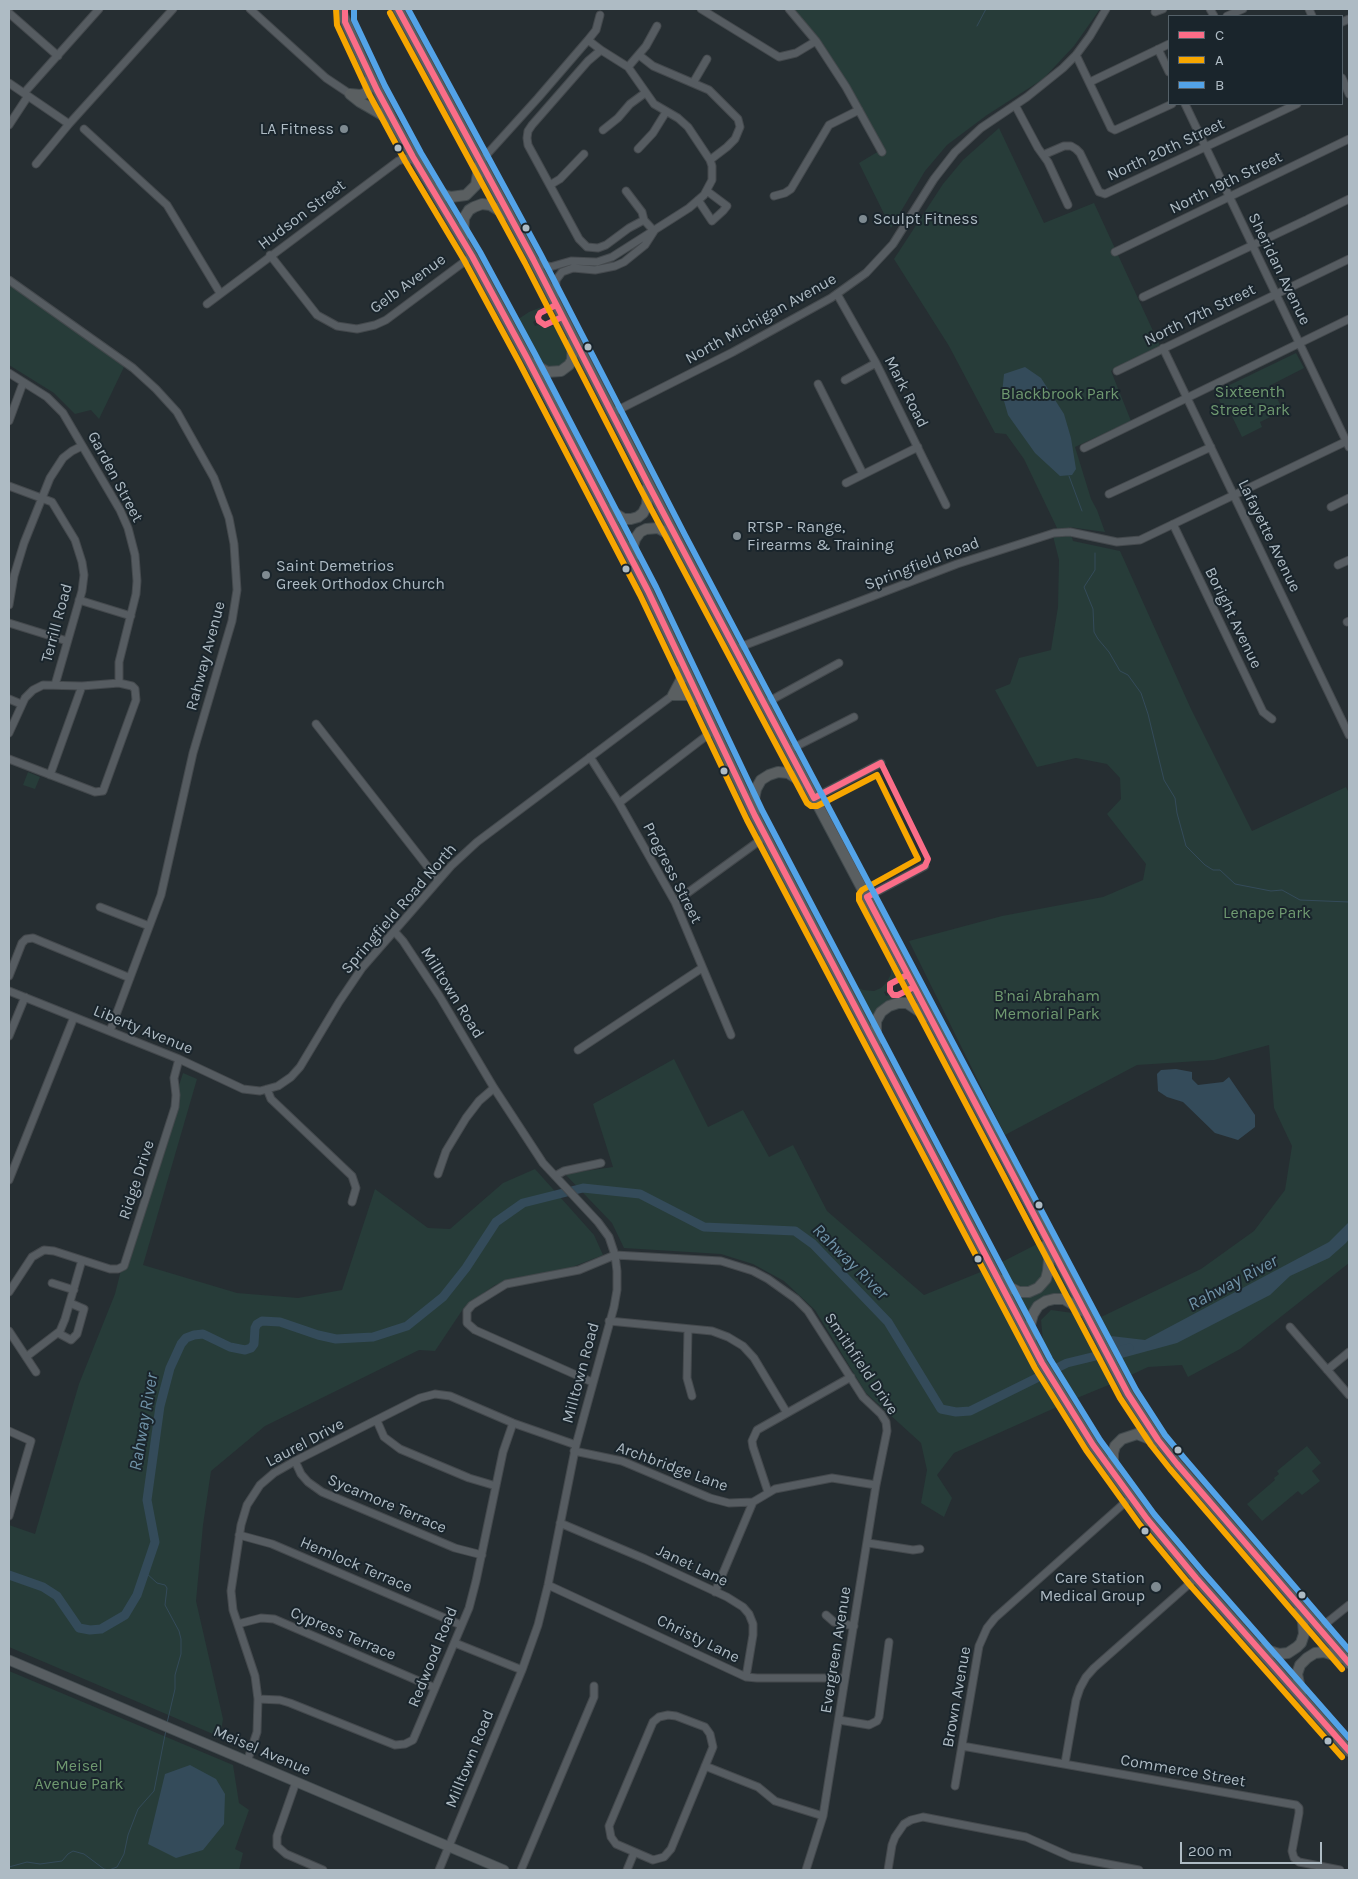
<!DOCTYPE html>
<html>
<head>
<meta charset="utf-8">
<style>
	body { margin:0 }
	#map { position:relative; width:1358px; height:1879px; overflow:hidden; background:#262e32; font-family:Karla,sans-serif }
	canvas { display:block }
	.frame { position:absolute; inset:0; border:10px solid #aebbc4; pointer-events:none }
	.legend { position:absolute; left:1168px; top:15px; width:175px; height:90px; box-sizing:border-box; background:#1a252c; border:1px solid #556169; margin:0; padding:6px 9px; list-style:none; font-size:15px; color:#aebbc4 }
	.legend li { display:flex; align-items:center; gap:10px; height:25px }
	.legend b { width:25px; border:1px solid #556169 }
	.scale { position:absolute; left:1180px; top:1842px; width:142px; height:22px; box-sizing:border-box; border:2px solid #aebbc4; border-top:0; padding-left:6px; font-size:15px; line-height:18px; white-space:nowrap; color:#aebbc4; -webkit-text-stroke:4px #1a252c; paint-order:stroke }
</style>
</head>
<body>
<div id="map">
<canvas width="1358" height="1879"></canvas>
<div class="frame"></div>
<ul class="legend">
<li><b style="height:6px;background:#fb6d88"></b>C</li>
<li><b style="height:6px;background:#f7a600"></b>A</li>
<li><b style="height:6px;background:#53a3e8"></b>B</li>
</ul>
<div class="scale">200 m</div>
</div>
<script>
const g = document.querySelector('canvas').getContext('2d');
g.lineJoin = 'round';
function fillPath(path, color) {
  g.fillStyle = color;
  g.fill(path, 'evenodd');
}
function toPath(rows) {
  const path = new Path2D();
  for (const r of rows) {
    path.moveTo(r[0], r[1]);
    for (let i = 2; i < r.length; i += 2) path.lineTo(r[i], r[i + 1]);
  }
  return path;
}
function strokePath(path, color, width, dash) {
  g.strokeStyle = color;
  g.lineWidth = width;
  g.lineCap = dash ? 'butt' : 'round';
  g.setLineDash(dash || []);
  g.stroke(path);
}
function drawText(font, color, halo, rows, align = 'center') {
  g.font = font + ' Karla,sans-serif';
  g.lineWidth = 4;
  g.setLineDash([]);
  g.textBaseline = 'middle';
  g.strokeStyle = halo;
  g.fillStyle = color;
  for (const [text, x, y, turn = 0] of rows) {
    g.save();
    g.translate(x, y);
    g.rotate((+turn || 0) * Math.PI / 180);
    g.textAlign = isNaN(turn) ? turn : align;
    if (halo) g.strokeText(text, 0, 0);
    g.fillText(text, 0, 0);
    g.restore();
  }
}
fillPath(toPath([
	[794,9,1100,9,1074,46,1043,79,987,115,947,145,925,171,891,228,859,163,884,148,852,90,819,38],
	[999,128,1044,223,1094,203,1160,346,1111,371,1131,421,1075,447,1091,499,1097,510,1105,532,1069,527,1073,541,1120,551,1191,709,1252,831,1346,787,1349,793,1349,1263,1240,1349,1188,1377,1182,1365,1148,1367,1131,1375,1101,1317,1201,1269,1254,1231,1285,1190,1292,1146,1274,1108,1269,1045,1214,1060,1137,1065,1005,1135,909,941,1002,916,1103,897,1143,880,1146,864,1107,814,1121,799,1120,778,1107,764,1076,758,1037,767,995,690,1010,684,1019,658,1051,650,1058,607,1059,560,1053,536,1057,528,1024,459,1006,434,995,433,949,346,894,259,943,184,963,160],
	[9,281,124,367,99,419,91,410,75,414,54,393,9,365],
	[544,306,536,313,536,320,533,322,535,326,538,325,545,328,557,325,569,347,568,362,553,370,533,359,516,325,519,323,520,318,529,312],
	[1296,353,1304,368,1271,385,1283,411,1260,422,1262,427,1242,437,1228,408,1224,410,1215,392],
	[28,772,40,777,35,789,23,785],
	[887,956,891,957,900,974,888,983,887,991,884,992,886,996,889,995,894,999,884,1003,885,1005,870,1026,846,978,848,976,855,986,863,990,874,991,881,988,887,982,891,974,891,964],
	[674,1059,708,1127,743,1110,769,1157,793,1145,827,1211,924,1295,983,1271,1047,1391,1057,1407,954,1453,937,1475,952,1498,944,1517,921,1503,927,1470,921,1443,866,1393,815,1310,784,1281,753,1264,721,1254,624,1248,612,1223,565,1174,613,1167,593,1104],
	[183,1073,197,1079,143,1265,237,1293,298,1298,342,1290,375,1189,428,1228,450,1229,503,1183,535,1169,594,1235,603,1255,562,1271,520,1277,495,1285,465,1306,435,1351,419,1350,265,1426,211,1471,203,1525,196,1601,223,1719,220,1737,9,1647,9,1525,35,1534,79,1384,115,1294,128,1242],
	[1041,1242,1047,1262,1041,1282,1025,1290,1004,1280,997,1266,998,1264],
	[1053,1261,1073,1299,1055,1296,1026,1323,1011,1295,1012,1292,1034,1293],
	[1051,1310,1073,1313,1111,1384,1077,1398,1043,1341,1041,1320],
	[1307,1446,1321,1463,1312,1471,1320,1481,1302,1495,1298,1491,1262,1521,1247,1504,1275,1480,1274,1478,1279,1474,1277,1471],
	[9,1671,233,1765,239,1803,249,1810,235,1849,243,1853,239,1870,9,1870]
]), '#273c39');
fillPath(toPath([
	[1025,367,1041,378,1064,414,1071,438,1076,469,1072,475,1060,476,1035,453,1008,415,1002,394,1004,374],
	[1176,1069,1192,1072,1192,1079,1198,1085,1223,1082,1229,1077,1255,1115,1255,1127,1238,1140,1215,1133,1183,1102,1167,1097,1158,1091,1157,1074,1161,1070],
	[1349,1222,1349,1239,1346,1243,1329,1258,1290,1276,1270,1295,1177,1343,1122,1358,1111,1336,1145,1340,1329,1242],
	[190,1765,216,1779,225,1794,224,1824,203,1850,176,1858,148,1844,165,1774]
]), '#344b5a');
strokePath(toPath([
	[977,26,986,9],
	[1069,476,1082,511],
	[1095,553,1095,570,1084,587,1093,609,1094,632,1098,639,1109,652,1120,671,1128,675,1141,693,1148,714,1164,780,1175,798,1177,813,1186,846,1205,865,1213,870,1220,870,1235,884,1271,891,1282,890,1300,900,1349,902],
	[145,1572,157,1583,165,1585,167,1588,165,1605,179,1631,181,1639,181,1654,175,1675,175,1689,167,1723],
	[9,1867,27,1862,40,1864,62,1861,68,1854,73,1851,84,1854,104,1869,109,1870,117,1867,124,1854,128,1835,138,1809,154,1791,166,1730]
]), '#344b5a', 1);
strokePath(toPath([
	[9,1575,43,1587,57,1596,79,1628,90,1630,101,1629,125,1615,137,1595,155,1542,147,1500,160,1406,170,1368,181,1344,186,1338,194,1335,203,1334,230,1347,245,1350,251,1348,254,1344,255,1328,257,1324,262,1321,280,1322,318,1335,336,1339,373,1337,407,1326,443,1297,466,1268,496,1222,523,1203,583,1188,640,1194,704,1227,795,1231,813,1244,888,1322,941,1409,956,1412,970,1411,1067,1363,1129,1348]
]), '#344b5a', 9);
const minor = toPath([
	[250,9,326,78,350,94],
	[701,9,779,57,796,53,816,41],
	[789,9,816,41,846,87,882,152],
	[1210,9,1214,16],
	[1309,9,1312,16],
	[1155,12,1163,9],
	[9,13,58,56],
	[1227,16,1243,9],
	[1342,22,1349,19],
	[1158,49,1169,72],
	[601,50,588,61,532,125,528,131,527,138,528,145,579,239,587,247,598,248,606,245,629,228,644,220],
	[639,55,653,66,709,90,738,119,740,127,735,139,727,147,710,160],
	[1076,55,1111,128,1115,130,1172,104],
	[628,67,646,46,657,26],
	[1342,78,1349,94],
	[1090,82,1169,44],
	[9,83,69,124],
	[693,83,707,59],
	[24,93,99,9],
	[1185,104,1349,447],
	[1015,105,1038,148,1048,162,1068,205],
	[9,125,28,96],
	[84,129,167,205,220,293],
	[603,130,618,118,630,104,645,93],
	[638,149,653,133,666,112],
	[1043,155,1064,146,1071,146,1076,149,1080,153,1099,192,1105,194,1297,104],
	[480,162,538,98,588,40,596,30,600,15],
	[36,164,69,124,173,9],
	[550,185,560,179,584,154],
	[626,191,642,212,644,220,654,231],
	[774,196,785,193,791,189,829,125,859,110],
	[698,200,712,221,723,211,727,206,707,191],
	[1308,219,1349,199],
	[1115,252,1349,139],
	[270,255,317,315,337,326,357,329,375,325,386,320,472,256],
	[533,260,550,267,571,261,597,262,612,257,689,208,704,195,712,180,712,166,710,160,688,127,678,118,654,104,628,67,601,50,588,40],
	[9,280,133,368,156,389,177,412,214,478,229,518,234,544,237,590,232,621,193,753,161,895,110,1031],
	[837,294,876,363,946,505],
	[1143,297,1306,220],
	[555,298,556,280,562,272,573,268,595,270,615,266,624,262,645,245,654,231],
	[207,304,398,161,407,158,415,161],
	[1163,348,1349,735],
	[1117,371,1349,259],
	[9,373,47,397,63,413,120,510,128,528,135,555,137,581,136,594,119,662,119,683],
	[845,380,876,363],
	[818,384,863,474],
	[612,413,733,352,831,298,866,273,893,244,934,179,955,152,981,128,1027,97,1063,68,1076,55,1090,36,1106,9],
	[9,421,23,383],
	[1084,448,1349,319],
	[846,483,918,447],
	[9,486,52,502,75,540,82,562,84,575,82,591,55,685],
	[1109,494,1211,447],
	[1331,507,1349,498],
	[1173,524,1263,712,1272,719],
	[1338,565,1349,560],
	[79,600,131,616],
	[9,605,14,576,24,543,50,478,63,458,72,451,82,446],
	[1347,622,1349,621],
	[9,623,67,641],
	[735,649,957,564,1054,533,1070,532,1117,542,1140,540,1349,440],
	[9,699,21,704],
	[764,704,839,663],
	[316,724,438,880],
	[9,733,25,698,33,690,43,685,82,686,119,683,132,686,135,689,136,700,103,791,95,792,9,759],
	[789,750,854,717],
	[590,757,619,803,675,902,731,1035],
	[50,775,82,686],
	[814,798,881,763],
	[619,803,714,730],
	[867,897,925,866],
	[675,902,766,836],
	[100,907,149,926],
	[394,931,403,941,440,997,494,1088,543,1163,598,1222,609,1237,615,1255,617,1271,617,1290,614,1307,576,1445,548,1585,538,1625,522,1670,439,1870],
	[9,976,22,943,26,939,33,938,130,978],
	[9,991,179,1059,243,1089,260,1091,278,1086,291,1077,300,1067,339,1002,362,968,451,866,477,842,673,695],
	[9,1036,25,997],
	[578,1050,702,968],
	[267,1089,271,1099,352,1176,356,1188,352,1202],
	[438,1174,446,1151,466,1118,479,1101,494,1088],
	[555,1176,564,1171,601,1163],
	[9,1180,74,1017],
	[52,1283,74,1290],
	[9,1292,32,1257,44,1250,54,1251,110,1269,118,1269,124,1266,175,1107,176,1095,174,1078,179,1059],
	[609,1321,712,1331,728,1337,743,1346,754,1358,787,1413],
	[1290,1327,1349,1395],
	[688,1329,687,1378,692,1396],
	[9,1331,36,1372],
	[58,1333,71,1340,77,1334,84,1309,70,1303],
	[26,1357,60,1331,65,1319,82,1260],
	[1327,1370,1349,1352],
	[592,1382,475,1330,467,1323,467,1311,472,1305,506,1284,579,1270,615,1255,721,1261,753,1271,768,1279,796,1299,808,1311,863,1397,881,1414,886,1422,887,1431,876,1485,823,1816,806,1870],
	[377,1421,384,1437,400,1449,469,1478,496,1486],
	[9,1431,31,1441,9,1516],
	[574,1451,622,1461,710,1498,729,1503,753,1502,775,1489,832,1478,876,1485],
	[295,1461,301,1474,308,1482,322,1492,455,1548,482,1555],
	[768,1492,753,1447,752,1441,757,1430,851,1377],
	[560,1523,645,1559,727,1597,743,1607,749,1614,753,1624,753,1635,746,1677],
	[239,1535,272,1544,461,1625],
	[868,1543,913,1550,920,1549],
	[548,1585,746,1677,757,1678,845,1678],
	[715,1592,753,1502],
	[826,1615,834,1622,854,1626],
	[238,1624,261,1618,274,1619,435,1688],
	[1319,1629,1349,1605],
	[455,1643,522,1670],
	[258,1699,280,1700,290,1703,395,1745,405,1744,413,1740,469,1608,476,1581,503,1452,513,1423],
	[668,1715,676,1716,705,1727,710,1734,713,1747,671,1849,664,1857,653,1860,616,1844,611,1837,609,1826,653,1722,659,1717,668,1715],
	[839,1720,869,1725,877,1721,879,1717,889,1642],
	[962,1746,1296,1805,1299,1808,1299,1813,1292,1851,1294,1858,1299,1862,1340,1870],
	[247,1762,257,1732,258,1699,255,1676,233,1610,231,1591,241,1525,247,1505,260,1485,274,1473,295,1461,420,1398,435,1394,450,1396,513,1423,576,1445],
	[1065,1763,1076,1700,1080,1688,1086,1677,1094,1668,1196,1578],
	[705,1766,758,1787,775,1801,823,1816],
	[296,1782,277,1836,277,1846,286,1854,323,1870],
	[955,1786,979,1646,987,1628,995,1618,1130,1498],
	[521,1870,594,1697,594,1686],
	[627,1870,634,1853],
	[888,1870,892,1845,895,1837,904,1824,911,1820,923,1817,1026,1837,1071,1857,1139,1870]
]);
const major = toPath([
	[9,1660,504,1870]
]);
const highway = toPath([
	[340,9,363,61,393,121,472,256,544,389,648,591,755,816,1042,1363,1093,1445,1147,1519,1196,1578,1349,1751],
	[398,9,533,259,677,539,1063,1268,1128,1394,1158,1440,1177,1464,1349,1663],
	[350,94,360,102,393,121],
	[350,94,361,95,366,93,370,86,370,77],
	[434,188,444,195,451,197,466,195,476,185,480,162],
	[463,240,464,218,469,210,474,207,482,204,490,205,509,216],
	[532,363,547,372,561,371,569,365,572,360,573,341],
	[606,508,624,519,631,519,638,517,643,513,647,505,648,486],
	[633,558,633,546,635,539,640,532,646,529,658,528,676,538],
	[673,695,681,680,683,664],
	[673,695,689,695,700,701],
	[755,812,754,799,756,789,761,780,769,775,778,772,788,773,807,785],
	[876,1042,876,1021,881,1012,889,1006,898,1003,907,1003,928,1017],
	[1002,1280,1011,1288,1019,1292,1029,1292,1038,1288,1046,1279,1048,1271,1049,1259,1047,1244],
	[1031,1340,1030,1325,1033,1314,1038,1306,1046,1301,1054,1299,1064,1299,1085,1312],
	[1113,1473,1113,1453,1115,1446,1122,1439,1137,1434,1160,1443],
	[1260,1648,1279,1654,1288,1653,1297,1647,1301,1643,1304,1634,1303,1622,1299,1610],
	[1301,1694,1297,1674,1300,1665,1307,1658,1315,1653,1324,1652,1343,1658]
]);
strokePath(minor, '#44494d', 9);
strokePath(major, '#434b4f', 11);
strokePath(highway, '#424a4d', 12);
strokePath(minor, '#565c61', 7);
strokePath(major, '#585e62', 9);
strokePath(highway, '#5a5f61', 10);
strokePath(toPath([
	[345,9,345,22,377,90,413,157,472,256,527,358,648,591,755,816,1042,1363,1093,1445,1147,1519,1196,1578,1349,1751],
	[398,9,533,259,648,484,814,798,881,763,928,859,925,866,867,897,1128,1394,1158,1440,1177,1464,1349,1663],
	[556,305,540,313,538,317,539,321,545,325,562,317],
	[907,975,890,984,890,991,893,995,898,995,914,987]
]), '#fb6d88', 6);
strokePath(toPath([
	[336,9,337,25,369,94,405,161,464,260,519,362,640,595,747,820,1035,1368,1086,1450,1140,1525,1189,1584,1342,1757],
	[390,13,525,263,640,488,807,803,811,806,817,806,877,775,918,859,862,890,859,894,859,900,1120,1398,1151,1445,1170,1469,1342,1669]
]), '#f7a600', 6);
strokePath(toPath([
	[354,9,354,20,385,86,421,153,480,252,535,354,656,587,763,812,1050,1359,1100,1440,1154,1514,1203,1572,1349,1738],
	[408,9,541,255,685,535,1136,1390,1165,1435,1184,1458,1349,1650]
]), '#53a3e8', 6);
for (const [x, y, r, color] of [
	[344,129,5,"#7e8a91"],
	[398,148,4.5,"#aebbc4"],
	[863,219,5,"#7e8a91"],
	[526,228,4.5,"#aebbc4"],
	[588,347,4.5,"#aebbc4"],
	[737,536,5,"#7e8a91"],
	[626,569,4.5,"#aebbc4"],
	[266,575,5,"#7e8a91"],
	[724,771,4.5,"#aebbc4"],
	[1039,1205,4.5,"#aebbc4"],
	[978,1259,4.5,"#aebbc4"],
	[1178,1450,4.5,"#aebbc4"],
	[1145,1531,4.5,"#aebbc4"],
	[1156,1587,6,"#7e8a91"],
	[1302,1595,4.5,"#aebbc4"],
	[1328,1741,4.5,"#aebbc4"]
]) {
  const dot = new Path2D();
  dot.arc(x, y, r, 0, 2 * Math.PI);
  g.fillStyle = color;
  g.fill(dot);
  strokePath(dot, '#1a252c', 2);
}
drawText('16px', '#aebbc4', '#1a252c', [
	["LA Fitness",334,129,"right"],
	["Sculpt Fitness",873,219],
	["RTSP - Range,",747,527],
	["Firearms & Training",747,545],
	["Saint Demetrios",276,566],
	["Greek Orthodox Church",276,584],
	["Care Station",1145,1578,"right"],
	["Medical Group",1145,1596,"right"]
], 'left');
drawText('16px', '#aebbc4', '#1a252c', [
	["North 20th Street",1166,150,-25],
	["North 19th Street",1226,183,-26],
	["Hudson Street",302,215,-37],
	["Sheridan Avenue",1279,269,64],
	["Gelb Avenue",408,284,-36],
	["North 17th Street",1200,315,-26],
	["North Michigan Avenue",761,319,-29],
	["Mark Road",906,392,63],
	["Garden Street",115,477,62],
	["Lafayette Avenue",1269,536,64],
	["Springfield Road",922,564,-21],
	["Boright Avenue",1233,618,64],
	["Terrill Road",57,623,-75],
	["Rahway Avenue",206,656,-75],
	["Progress Street",672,873,63],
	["Springfield Road North",399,909,-49],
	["Milltown Road",452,993,58],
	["Liberty Avenue",143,1030,22],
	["Ridge Drive",137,1180,-72],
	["Smithfield Drive",861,1364,56],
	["Milltown Road",581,1373,-75],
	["Laurel Drive",305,1443,-28],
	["Archbridge Lane",672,1467,20],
	["Sycamore Terrace",387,1504,23],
	["Hemlock Terrace",356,1565,23],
	["Janet Lane",692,1566,25],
	["Cypress Terrace",343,1634,23],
	["Christy Lane",698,1639,26],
	["Evergreen Avenue",836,1650,-81],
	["Redwood Road",433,1657,-68],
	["Brown Avenue",957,1697,-80],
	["Meisel Avenue",262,1751,23],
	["Milltown Road",470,1759,-68],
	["Commerce Street",1183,1771,10]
]);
drawText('16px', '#6f9970', '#1a252c', [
	["Sixteenth",1250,392],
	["Street Park",1250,410],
	["Blackbrook Park",1060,394],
	["Lenape Park",1267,913],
	["B'nai Abraham",1047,996],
	["Memorial Park",1047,1014],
	["Meisel",79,1766],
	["Avenue Park",79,1784]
]);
drawText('italic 18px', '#7093a8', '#1a252c', [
	["Rahway River",850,1262,45],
	["Rahway River",1233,1283,-28],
	["Rahway River",144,1422,-80]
]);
</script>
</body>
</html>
